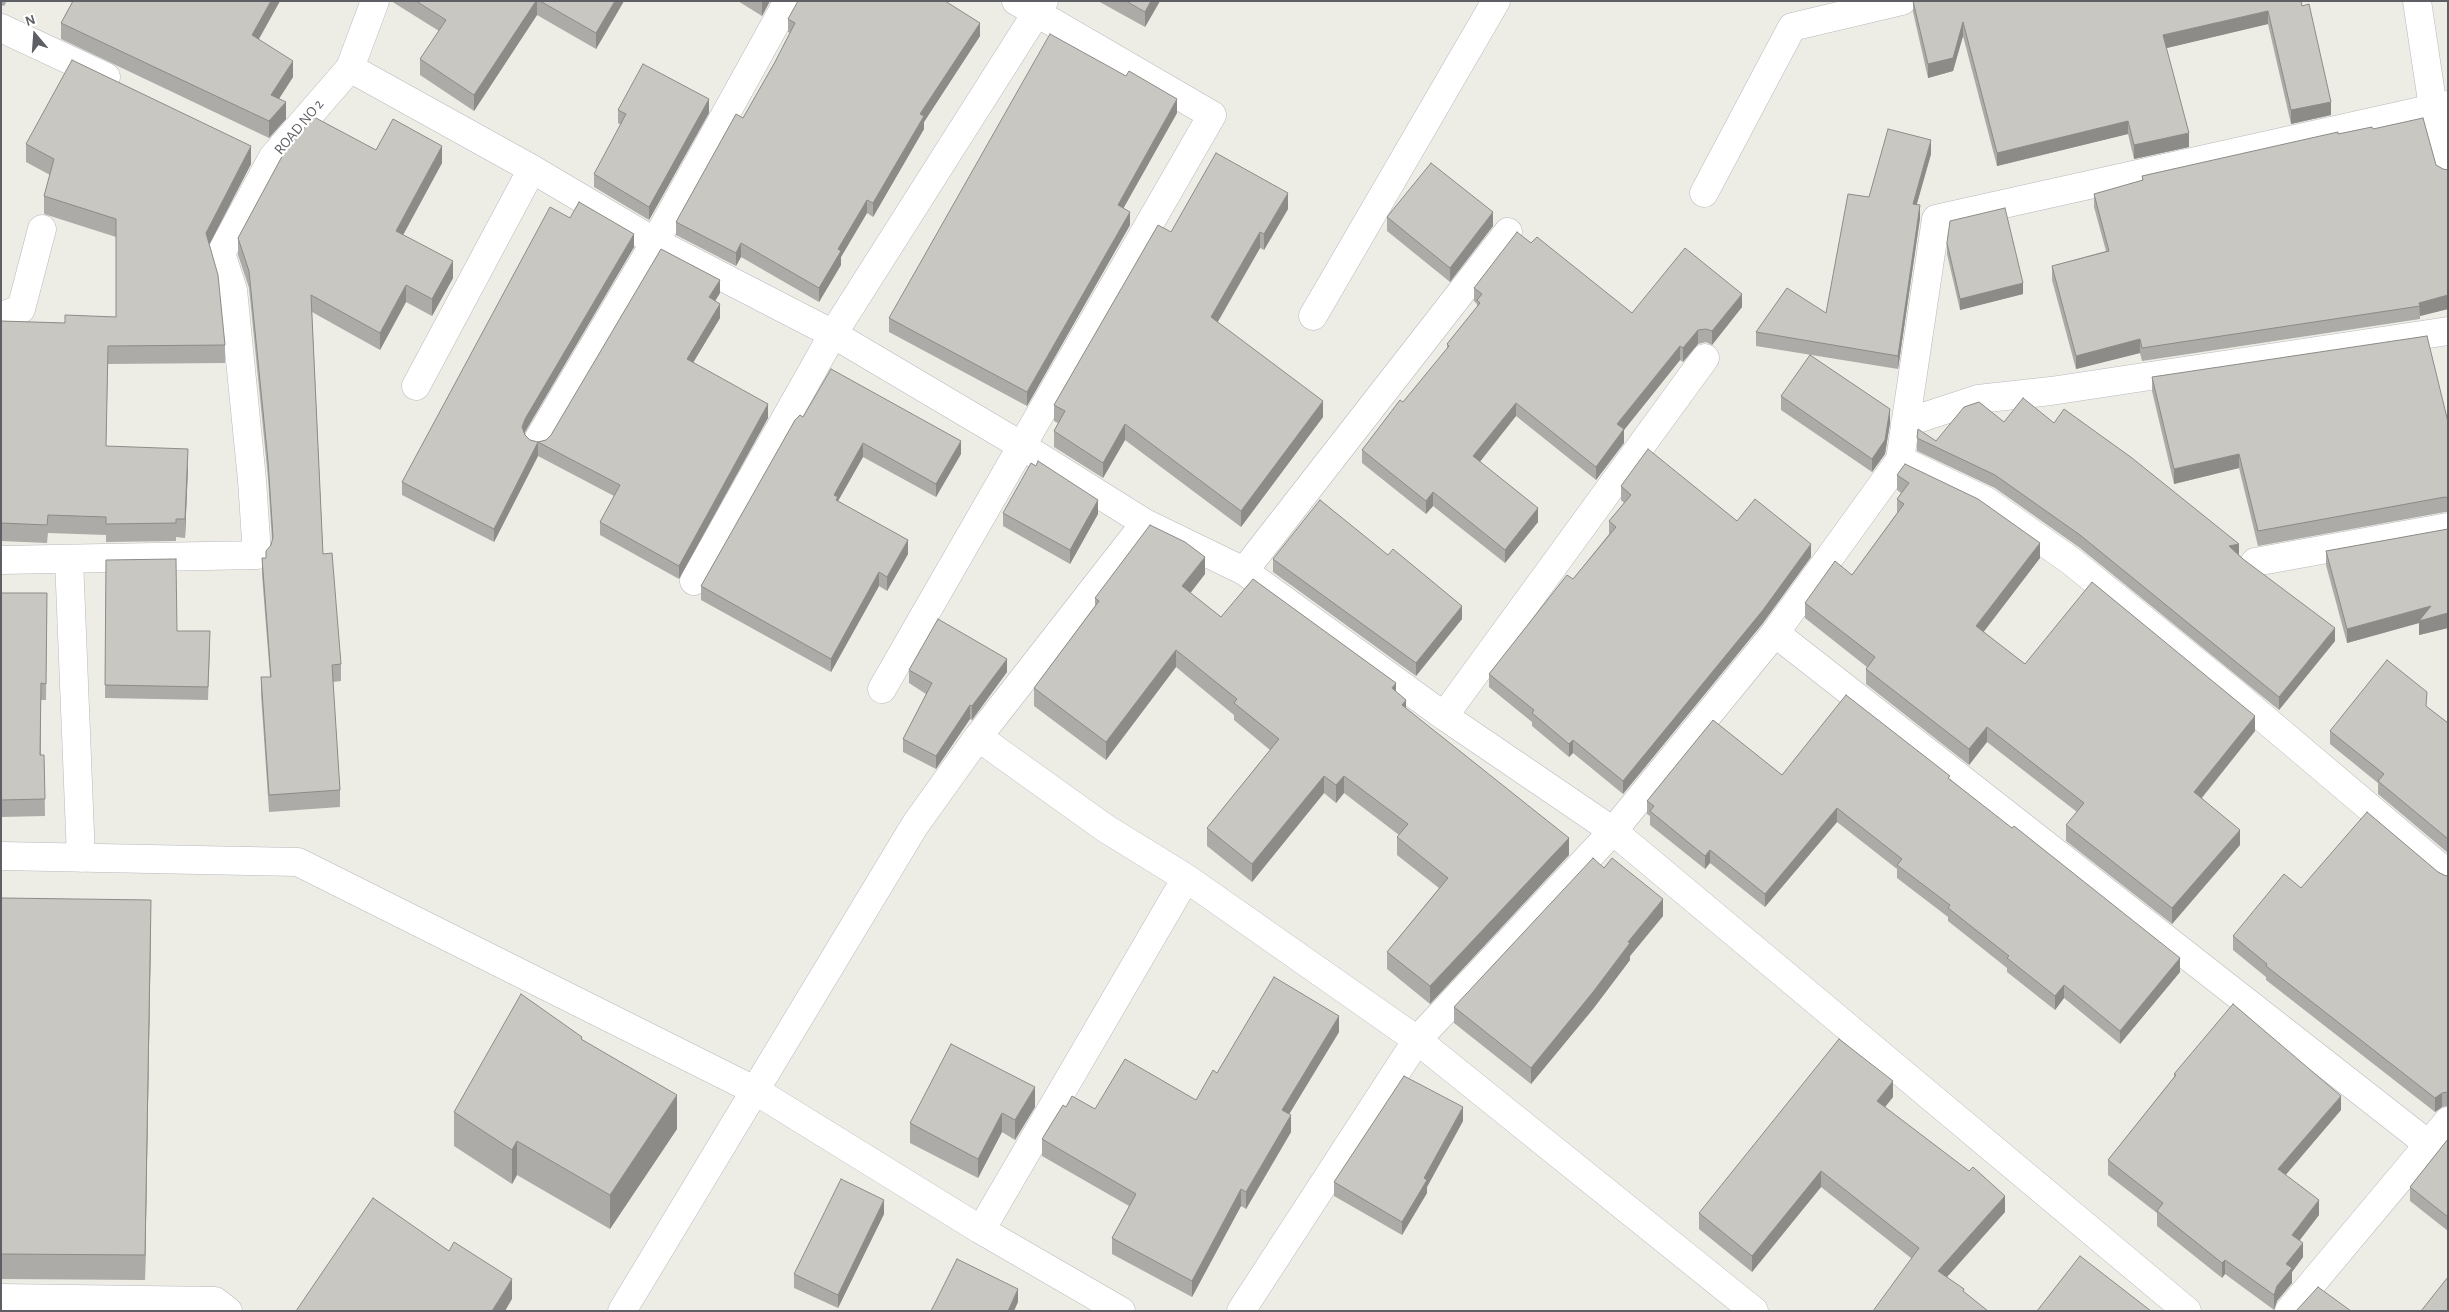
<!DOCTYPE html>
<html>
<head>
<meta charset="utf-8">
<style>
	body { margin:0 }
	#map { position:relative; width:2449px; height:1312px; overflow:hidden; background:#edede5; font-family:"Alegreya Sans",sans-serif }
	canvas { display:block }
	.frame { position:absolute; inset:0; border:2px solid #5d5f64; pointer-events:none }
	.north { position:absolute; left:10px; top:10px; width:50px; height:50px; -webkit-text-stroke:4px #fff; paint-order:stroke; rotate:342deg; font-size:14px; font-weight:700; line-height:20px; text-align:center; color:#5d5f64 }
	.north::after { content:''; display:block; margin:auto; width:18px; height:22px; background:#5d5f64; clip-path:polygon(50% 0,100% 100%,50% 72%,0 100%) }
</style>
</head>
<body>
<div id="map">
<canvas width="2449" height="1312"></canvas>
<div class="frame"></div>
<div class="north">N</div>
</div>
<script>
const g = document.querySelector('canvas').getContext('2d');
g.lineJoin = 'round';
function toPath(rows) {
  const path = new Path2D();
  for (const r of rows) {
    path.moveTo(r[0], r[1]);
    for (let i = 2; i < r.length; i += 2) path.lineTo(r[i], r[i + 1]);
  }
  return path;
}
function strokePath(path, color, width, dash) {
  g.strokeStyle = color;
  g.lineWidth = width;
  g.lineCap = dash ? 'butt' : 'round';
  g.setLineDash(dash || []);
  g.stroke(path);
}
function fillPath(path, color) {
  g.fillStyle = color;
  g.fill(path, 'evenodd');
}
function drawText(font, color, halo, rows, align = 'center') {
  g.font = font + ' "Alegreya Sans",sans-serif';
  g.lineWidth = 4.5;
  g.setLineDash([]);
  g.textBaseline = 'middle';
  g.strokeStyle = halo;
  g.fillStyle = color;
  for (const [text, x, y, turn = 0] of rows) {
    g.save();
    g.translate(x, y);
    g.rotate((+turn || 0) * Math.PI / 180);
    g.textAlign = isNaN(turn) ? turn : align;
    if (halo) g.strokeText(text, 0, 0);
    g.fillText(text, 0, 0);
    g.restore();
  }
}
const minor = toPath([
	[2417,1,2433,108,2448,168],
	[1,28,106,77],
	[350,68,532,169,655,242,833,334,1022,446,1145,523,1244,571,1444,716,1613,831,2187,1311],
	[1704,193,1792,27,1902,1],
	[1,316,21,309,42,229],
	[1313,316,1496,1],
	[416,386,532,169],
	[1905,423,1978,399,2051,391,2448,331],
	[538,440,655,242,788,1],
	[1900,460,1986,501,2071,561,2234,693,2448,874],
	[69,559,81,858],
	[1,560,257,555,252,480,233,290,221,253,273,157,350,68,375,1],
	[2255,562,2448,527],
	[1244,571,1508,232],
	[694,581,833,334,1044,1],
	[1775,633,2428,1144],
	[882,689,1212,115,1016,1],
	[1444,716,1705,358],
	[1,856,298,862,756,1091,981,1230,1121,1311],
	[1186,878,1417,1040,1754,1311],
	[981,1230,1186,878,1105,828,978,737,1145,523],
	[1,1298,215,1301,228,1311],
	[622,1311,915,825,978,737],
	[1241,1311,1417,1040,1613,831,1775,633,1900,460,1936,219,2448,105],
	[2289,1311,2448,1121]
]);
strokePath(minor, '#b7b9bd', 29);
strokePath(minor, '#fff', 28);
fillPath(toPath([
	[1,1,7,1,4,6,1,5],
	[73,1,280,1,259,39,293,77,279,99,286,119,269,138,61,39,61,23],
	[391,1,624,1,596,49,537,15,474,111,420,75,420,59,439,31],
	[738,1,770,1,762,16],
	[1098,1,1160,1,1145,27],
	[1913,1,2301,1,2331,115,2291,124,2268,24,2166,48,2189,147,2134,159,2128,134,1997,166,1963,36,1953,71,1928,78,1913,12],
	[788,19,980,36,924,122,924,129,873,217,867,213,841,257,841,265,819,302,741,257,736,266,676,235,676,222,743,118,775,62,790,33,788,32],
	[618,110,709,113,649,220,594,187,594,174,621,125,618,123],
	[1177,113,1123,208,1130,225,1027,406,889,332,889,318],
	[2373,129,2443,169,2448,170,2448,309,2420,316,2420,319,2142,361,2140,353,2076,369,2052,280,2052,266,2106,251,2094,207,2094,194,2142,181,2142,176,2338,134],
	[26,144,251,164,209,245,225,345,225,363,108,364,106,446,188,467,185,538,176,537,176,541,106,542,106,535,48,533,47,543,1,541,1,321,65,323,116,317,116,237,44,214,44,196,50,175,26,162],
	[376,150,442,163,403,235,453,278,432,316,406,302,380,350,312,312,323,554,341,664,341,681,333,682,340,790,340,807,269,812,261,694,261,677,270,677,262,575,262,558,266,558,272,541,268,478,249,288,238,255,238,238],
	[1931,154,1917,204,1920,218,1898,369,1756,346,1756,332,1826,313,1869,197],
	[1288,209,1264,250,1260,248,1218,322,1323,417,1241,527,1125,440,1103,478,1054,447,1054,431,1058,423,1054,421,1054,405,1171,232],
	[1387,217,1493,226,1450,282,1387,231],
	[570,218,634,247,525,432,525,435,530,440,538,442,546,440,720,293,715,301,720,318,693,362,768,418,679,579,600,535,600,522,614,496,538,456,494,542,402,495,402,482],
	[1531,243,1632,313,1742,307,1712,345,1706,342,1698,344,1683,362,1680,360,1624,430,1624,443,1596,480,1516,416,1480,462,1538,522,1505,563,1433,506,1426,514,1362,463,1362,450,1403,402,1447,349,1447,344,1477,307,1477,304,1474,301,1474,288],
	[1947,243,2023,294,1960,310,1947,254],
	[2152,377,2448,422,2448,512,2445,512,2258,546,2239,468,2174,484,2152,391],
	[1781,396,1890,423,1885,454,1872,472,1781,410],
	[803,417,961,454,936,497,863,457,838,501,908,554,887,591,879,586,831,672,701,600,701,586],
	[2004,422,2054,423,2239,555,2335,641,2279,710,2080,548,1995,488,1917,451,1917,438,1936,441],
	[1897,475,2040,558,1983,632,2025,664,2255,731,2202,798,2240,845,2172,924,2066,841,2066,825,2077,812,1987,742,1969,765,1866,684,1866,669,1867,667,1805,618,1805,603,1852,575,1897,513,1897,499,1901,493,1897,490],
	[1621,486,1737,521,1811,557,1763,623,1623,794,1573,753,1569,757,1532,726,1532,722,1489,687,1489,674,1573,579,1609,534,1609,521,1624,503,1621,500],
	[1003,513,1098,514,1070,564,1003,526],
	[2448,529,2448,628,2419,635,2419,623,2347,643,2326,565,2326,551],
	[1273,559,1462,619,1416,676,1273,572],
	[106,560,177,631,210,645,208,700,105,698],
	[1205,574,1190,593,1221,617,1396,692,1406,708,1569,855,1430,1004,1387,969,1387,952,1439,888,1397,855,1397,837,1399,835,1344,793,1336,803,1324,793,1252,882,1207,846,1207,828,1270,750,1234,720,1234,715,1176,667,1106,760,1034,706,1034,688,1095,606,1095,598],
	[1,593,47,593,46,700,41,700,41,755,44,755,45,816,1,817],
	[909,670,1007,672,972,720,970,719,936,769,903,752,903,739,926,694,909,683],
	[2427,707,2448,723,2448,853,2378,794,2378,783,2330,744,2330,731],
	[1782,775,1950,779,2180,972,2120,1044,2064,998,2055,1010,2007,972,2007,968,1948,921,1948,917,1897,878,1897,869,1837,822,1765,907,1710,863,1705,869,1650,825,1650,816,1647,814,1647,801],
	[2438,872,2446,876,2448,875,2448,1106,2442,1107,2435,1112,2266,980,2266,977,2233,950,2233,936,2301,888],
	[1,898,151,925,145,1280,1,1279],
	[1663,916,1630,956,1630,960,1593,1009,1531,1084,1454,1023,1454,1007],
	[1339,1032,1289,1114,1291,1132,1246,1209,1241,1206,1192,1297,1112,1254,1112,1238,1129,1206,1042,1156,1042,1139,1095,1109,1196,1100,1217,1073],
	[582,1040,677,1129,610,1229,517,1175,512,1184,454,1146,454,1112],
	[2174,1074,2341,1110,2285,1175,2319,1215,2300,1240,2303,1257,2292,1272,2292,1283,2277,1301,2274,1310,2225,1274,2222,1278,2157,1226,2157,1213,2108,1175,2108,1160,2174,1077],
	[1893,1097,1885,1107,2005,1212,1947,1277,1911,1258,1821,1187,1752,1272,1699,1229,1699,1213],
	[1035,1107,1015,1140,1002,1132,978,1178,910,1143,910,1123],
	[1463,1121,1427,1187,1427,1193,1402,1235,1334,1196,1334,1182],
	[2448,1139,2448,1231,2410,1201,2410,1187],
	[884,1214,838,1308,794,1288,794,1274]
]), '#adaba7');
fillPath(toPath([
	[271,1,280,1,252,51,252,35],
	[536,1,537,1,537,15,474,111,474,95],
	[615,1,624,1,596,49,596,33],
	[763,1,770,1,762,16,762,2],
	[1151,1,1160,1,1145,27,1145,12],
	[2268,11,2268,24,2163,49,2163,35],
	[1963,22,1963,36,1953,71,1928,78,1928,64],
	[980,23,980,36,924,122,924,129,873,217,873,203,920,114],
	[293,61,293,77,271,111,271,95],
	[709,99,709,113,649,220,649,207],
	[1177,99,1177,113,1118,218,1118,205],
	[286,102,286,119,269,138,269,121],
	[2331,102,2331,115,2291,124,2291,110],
	[2128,121,2128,134,1997,166,1997,153],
	[2189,133,2189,147,2134,159,2134,145],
	[1931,140,1931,154,1913,217,1913,204],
	[251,146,251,164,206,251,206,233],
	[442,146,442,163,396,248,396,231],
	[1288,193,1288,209,1264,250,1264,234],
	[867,200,867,213,841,257,841,265,819,302,819,288,838,249],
	[1920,205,1920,218,1898,369,1898,356],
	[1130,212,1130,225,1027,406,1027,392],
	[1493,212,1493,226,1450,282,1450,268],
	[1260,232,1260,248,1211,333,1211,317],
	[634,234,634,247,525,432,522,440,522,427,525,419],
	[741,243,741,257,736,266,736,253],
	[453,261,453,278,432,316,432,299],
	[720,280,720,293,709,311,709,297],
	[2023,283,2023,294,1960,310,1960,299],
	[406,285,406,302,380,350,380,333],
	[1742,294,1742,307,1712,345,1712,331],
	[2448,295,2448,309,2420,316,2419,303],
	[720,304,720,318,687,373,687,359],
	[1698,330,1698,344,1683,362,1683,348],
	[2140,339,2140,353,2076,369,2076,356],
	[1680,346,1680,360,1624,430,1624,443,1596,480,1596,467,1617,424],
	[1323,401,1323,417,1241,527,1241,511],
	[1516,403,1516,416,1473,470,1473,456],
	[768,404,768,418,679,579,679,566],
	[1890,409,1890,423,1885,454,1872,472,1872,459],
	[1125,424,1125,440,1103,478,1103,463],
	[961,441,961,454,936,497,936,484],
	[538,442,538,456,494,542,494,529],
	[863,443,863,457,838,501,838,510,834,495],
	[188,449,188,467,185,538,185,519],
	[2239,454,2239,468,2174,484,2174,469],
	[1433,492,1433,506,1426,514,1426,501],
	[1098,500,1098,514,1070,564,1070,550],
	[1538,508,1538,522,1505,563,1505,550],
	[908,540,908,554,887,591,887,577],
	[2040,543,2040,558,1976,642,1976,626],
	[1811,544,1811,557,1763,623,1623,794,1623,781],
	[2239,544,2239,557,2229,546],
	[1205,557,1205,574,1182,604,1182,586],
	[879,572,879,586,831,672,831,659],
	[1462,606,1462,619,1416,676,1416,663],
	[2431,606,2448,613,2448,628,2419,635,2419,623,2347,643,2347,629],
	[2335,628,2335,641,2279,710,2279,697],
	[1176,650,1176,667,1106,760,1106,742],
	[1007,659,1007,672,972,720,972,706],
	[1396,683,1396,701,1392,688],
	[1406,700,1406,717,1402,705],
	[970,705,970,719,936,769,936,756],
	[2255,716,2255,731,2194,807,2194,792],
	[1987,727,1987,742,1969,765,1969,749],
	[1573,740,1573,753,1569,757,1569,744],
	[1324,776,1324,793,1252,882,1252,864],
	[1344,776,1344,793,1336,803,1336,785],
	[1837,808,1837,822,1765,907,1765,894],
	[2240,830,2240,845,2172,924,2172,908],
	[1569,838,1569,855,1430,1004,1430,986],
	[1710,850,1710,863,1705,869,1705,856],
	[1663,899,1663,916,1630,956,1630,960,1593,1009,1531,1084,1531,1068,1628,942],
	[151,900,151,925,145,1280,145,1255],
	[2180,958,2180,972,2120,1044,2120,1031],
	[2064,985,2064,998,2055,1010,2055,996],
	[1339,1016,1339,1032,1282,1126,1282,1110],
	[1893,1081,1893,1097,1877,1117,1877,1101],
	[1035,1087,1035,1107,1015,1140,1015,1120],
	[2442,1093,2442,1107,2435,1112,2435,1098],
	[677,1095,677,1129,610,1229,610,1195],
	[2341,1096,2341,1110,2278,1184,2278,1169],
	[1463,1107,1463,1121,1427,1187,1427,1193,1402,1235,1402,1222,1424,1178],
	[1002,1113,1002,1132,978,1178,978,1159],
	[1291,1115,1291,1132,1246,1209,1246,1192],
	[517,1141,517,1175,512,1184,512,1150],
	[1821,1171,1821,1187,1752,1272,1752,1256],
	[1241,1189,1241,1206,1192,1297,1192,1281],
	[2005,1196,2005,1212,1938,1287,1938,1271],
	[884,1200,884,1214,838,1308,838,1295],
	[2319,1200,2319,1215,2292,1250,2292,1235],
	[2303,1243,2303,1257,2292,1272,2292,1283,2277,1301,2274,1310,2274,1295,2277,1286,2286,1264],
	[2225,1260,2225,1274,2222,1278,2222,1263],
	[512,1279,512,1299,505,1311,492,1311],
	[1018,1289,1018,1302,1014,1311,1008,1311]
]), '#8d8b88');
const building = toPath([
	[73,1,271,1,252,35,293,61,271,95,286,102,269,121,61,23,73,1],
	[416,1,536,1,474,95,420,59,446,20,416,1],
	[540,1,615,1,596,33,540,1],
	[798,1,945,1,980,23,920,114,924,116,873,203,867,200,838,249,841,251,819,288,741,243,736,253,676,222,736,114,743,118,775,62,795,23,788,19,798,1],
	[1126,1,1151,1,1145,12,1126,1],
	[1913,1,2301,1,2302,6,2309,4,2331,102,2291,110,2268,11,2163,35,2189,133,2134,145,2128,121,1997,153,1963,22,1953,58,1928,64,1913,1],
	[1050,34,1126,76,1129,71,1177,99,1118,205,1130,212,1027,392,889,318,1050,34],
	[72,60,251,146,206,233,218,275,225,345,108,346,106,446,188,449,185,519,176,519,176,523,106,524,106,517,48,515,47,525,1,523,1,321,65,323,65,315,116,317,116,219,44,196,54,159,26,144,72,60],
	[643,64,709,99,649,207,594,174,626,114,618,110,643,64],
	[314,117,376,150,393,119,442,146,396,231,453,261,432,299,406,285,380,333,311,295,323,554,332,553,341,664,332,665,340,790,269,795,261,677,271,677,262,558,266,558,266,551,271,545,273,537,268,461,249,271,238,238,286,149,314,117],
	[2423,118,2436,165,2443,169,2448,170,2448,295,2419,303,2420,306,2142,348,2140,339,2076,356,2052,266,2109,251,2094,194,2143,180,2142,176,2338,132,2338,134,2372,127,2373,129,2423,118],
	[1888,129,1931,140,1913,204,1920,205,1898,356,1756,332,1787,288,1826,313,1848,194,1869,197,1888,129],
	[1216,153,1288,193,1264,234,1260,232,1211,317,1323,401,1241,511,1125,424,1103,463,1054,431,1065,411,1054,405,1158,225,1171,232,1216,153],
	[1431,163,1493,212,1450,268,1387,217,1431,163],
	[579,202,634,234,525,419,522,427,525,435,530,440,538,442,546,440,551,435,661,249,720,280,709,297,720,304,687,359,768,404,679,566,600,522,620,485,538,442,494,529,402,482,550,207,570,218,579,202],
	[2005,208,2023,283,1960,299,1947,243,1950,221,2005,208],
	[1517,232,1531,243,1537,237,1632,313,1685,248,1742,294,1712,331,1706,329,1698,330,1683,348,1680,346,1617,424,1624,429,1596,467,1516,403,1473,456,1538,508,1505,550,1433,492,1426,501,1362,450,1400,400,1403,402,1449,346,1447,344,1480,303,1477,300,1482,294,1474,288,1517,232],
	[2427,336,2448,422,2448,498,2445,497,2258,531,2239,454,2174,469,2152,377,2427,336],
	[1810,355,1890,409,1885,440,1872,459,1781,396,1810,355],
	[831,369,961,441,936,484,863,443,834,495,838,497,836,500,908,540,887,577,879,572,831,659,701,586,795,420,800,415,803,417,831,369],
	[2023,398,2054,423,2064,409,2132,458,2239,544,2229,546,2243,559,2335,628,2279,697,2080,535,1995,475,1917,438,1918,429,1936,441,1964,407,1979,402,2004,422,2023,398],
	[1648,449,1737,521,1755,499,1811,544,1763,610,1623,781,1573,740,1569,744,1532,713,1534,710,1489,674,1567,575,1573,579,1616,527,1609,521,1631,495,1621,486,1648,449],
	[1038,461,1098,500,1070,550,1003,513,1031,463,1036,466,1038,461],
	[1905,464,1978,499,2040,543,1976,626,2025,664,2092,582,2255,716,2194,792,2240,830,2172,908,2066,825,2084,803,1987,727,1969,749,1866,669,1875,657,1805,603,1835,561,1852,575,1904,504,1897,499,1909,483,1897,475,1905,464],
	[1320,500,1388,555,1393,549,1462,606,1416,663,1273,559,1320,500],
	[1150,525,1185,542,1205,557,1182,586,1221,617,1253,579,1396,683,1392,688,1406,700,1402,705,1569,838,1430,986,1387,952,1448,878,1397,837,1408,824,1344,776,1336,785,1324,776,1252,864,1207,828,1279,739,1234,703,1237,699,1176,650,1106,742,1034,688,1099,601,1095,598,1150,525],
	[2448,529,2448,613,2419,621,2431,606,2347,629,2326,551,2448,529],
	[176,559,177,631,210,631,208,687,105,685,106,560,176,559],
	[1,593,47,593,46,684,41,683,40,755,44,755,45,799,1,800,1,593],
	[938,619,1007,659,972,706,970,705,936,756,903,739,932,683,909,670,938,619],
	[2387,660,2427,692,2426,706,2448,723,2448,839,2378,781,2384,774,2330,731,2387,660],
	[1846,695,1950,776,1948,778,2012,828,2014,826,2180,958,2120,1031,2064,985,2055,996,2007,958,2009,956,1948,908,1950,905,1897,865,1902,859,1837,808,1765,894,1710,850,1705,856,1650,811,1654,806,1647,801,1713,720,1782,775,1846,695],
	[2367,812,2438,872,2446,876,2448,875,2448,1092,2442,1093,2435,1098,2266,966,2267,964,2233,936,2284,874,2301,888,2367,812],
	[1593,858,1604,868,1612,858,1663,899,1628,942,1630,943,1593,992,1531,1068,1454,1007,1593,858],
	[1,898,151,900,145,1255,1,1254,1,898],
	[1274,977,1339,1016,1282,1110,1291,1115,1246,1192,1241,1189,1192,1281,1112,1238,1136,1194,1042,1139,1063,1105,1066,1107,1072,1096,1095,1109,1125,1059,1196,1100,1213,1070,1217,1073,1274,977],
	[521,994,582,1037,581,1039,677,1095,610,1195,517,1141,512,1150,454,1112,521,994],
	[2233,1004,2341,1096,2278,1169,2319,1200,2292,1235,2303,1243,2286,1264,2292,1268,2277,1286,2274,1295,2225,1260,2222,1263,2157,1211,2163,1203,2108,1160,2176,1075,2174,1074,2233,1004],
	[1839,1039,1893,1081,1877,1101,1969,1171,1973,1167,2005,1196,1938,1271,1964,1289,1963,1291,1988,1311,1873,1311,1919,1248,1821,1171,1752,1256,1699,1213,1839,1039],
	[951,1044,1035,1087,1015,1120,1002,1113,978,1159,910,1123,951,1044],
	[1404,1076,1463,1107,1424,1178,1427,1180,1402,1222,1334,1182,1404,1076],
	[2448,1139,2448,1217,2410,1187,2448,1139],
	[841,1179,884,1200,838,1295,794,1274,841,1179],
	[373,1198,449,1251,454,1242,512,1279,492,1311,296,1311,373,1198],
	[2080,1256,2151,1311,2037,1311,2080,1256],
	[957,1259,1018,1289,1008,1311,931,1311,957,1259],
	[2448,1277,2448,1311,2421,1311,2448,1277],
	[2318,1287,2351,1311,2296,1311,2318,1287]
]);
fillPath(building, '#c9c7c2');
strokePath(building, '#8d8b88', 1);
drawText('15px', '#5d5f64', '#fff', [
	["ROAD NO 2",299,127,-50]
]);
</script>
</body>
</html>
